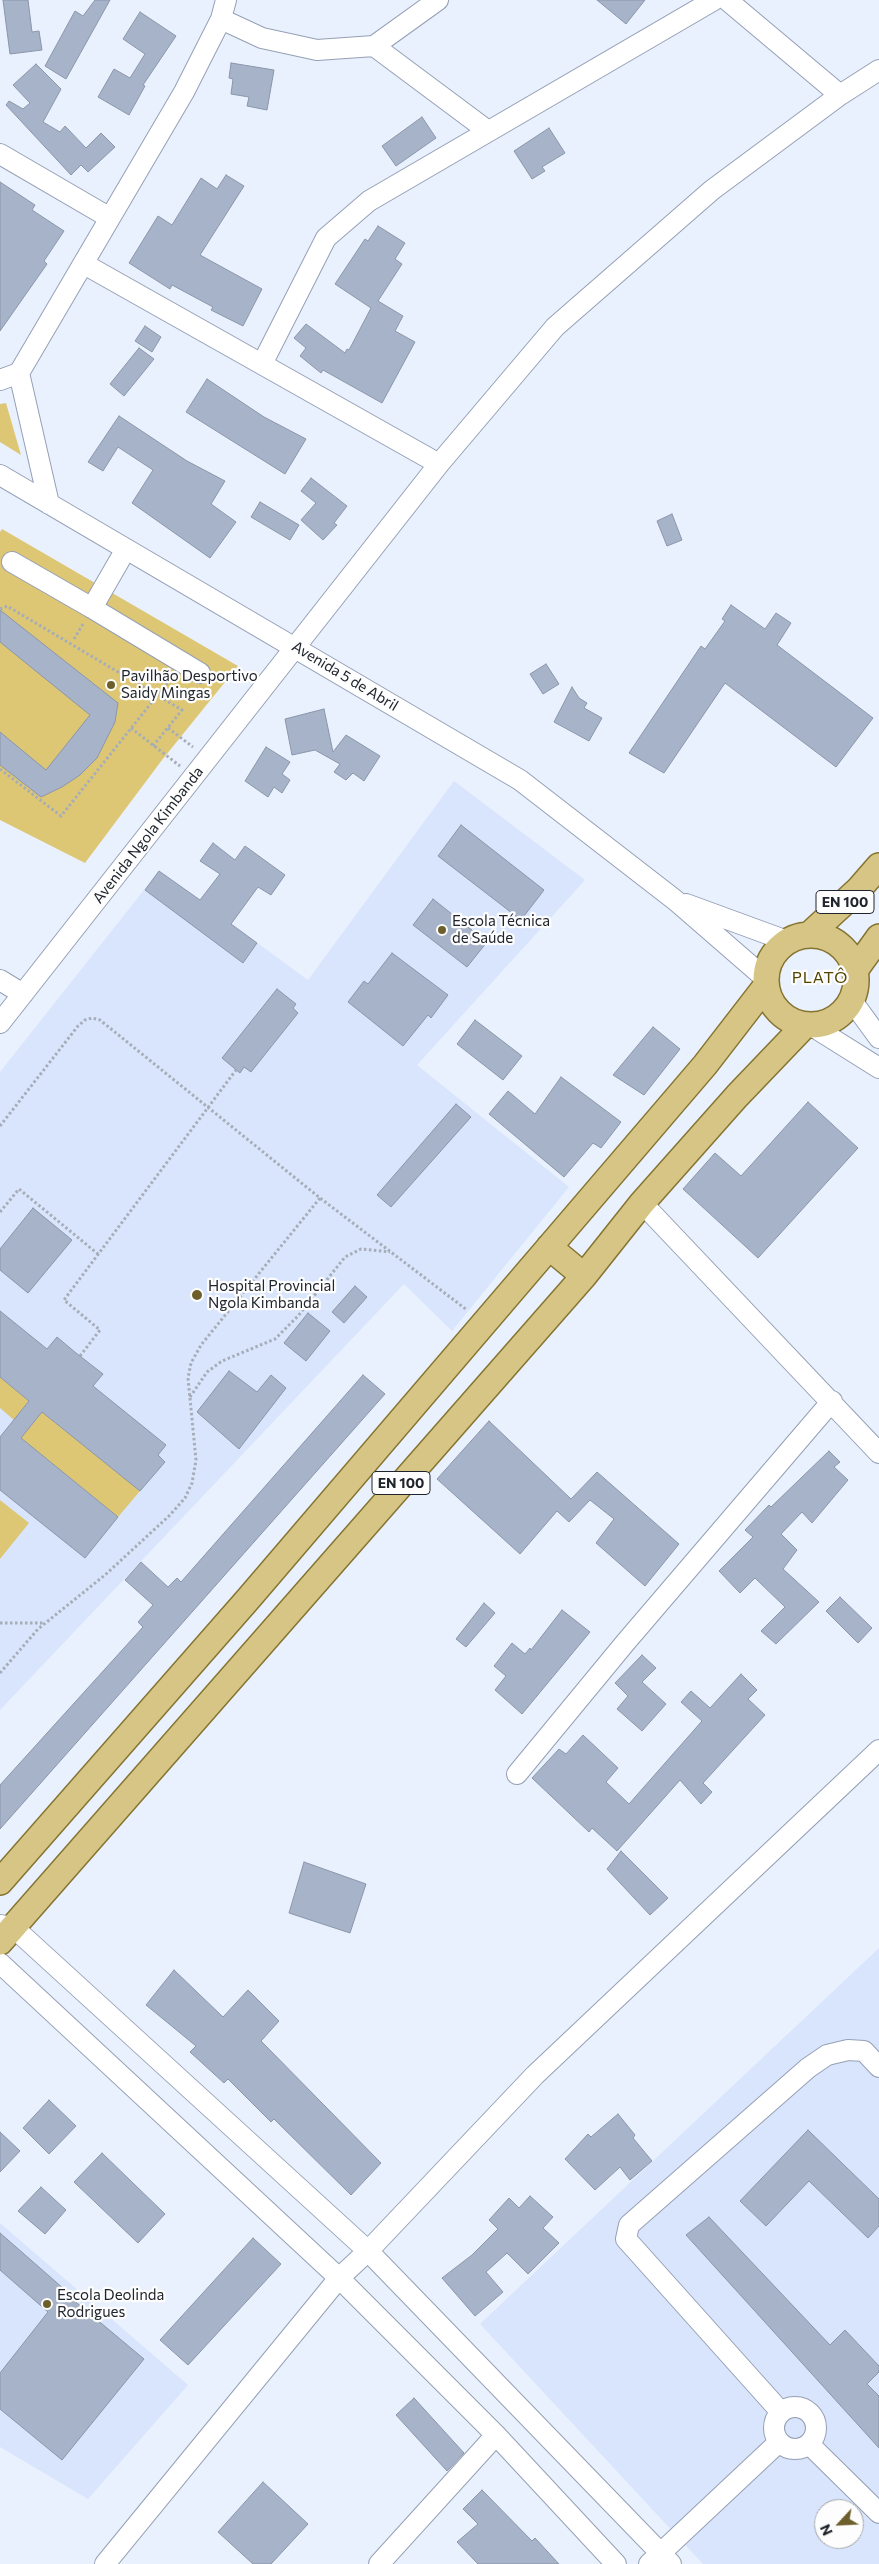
<!DOCTYPE html>
<html>
<head>
<meta charset="utf-8">
<style>
	body { margin:0 }
	#map { position:relative; width:879px; height:2564px; overflow:hidden; background:#e9f1fe; font-family:Commissioner,sans-serif }
	canvas { display:block }
	.north { position:absolute; left:814px; top:2499px; width:50px; height:50px; box-sizing:border-box; background:#fdfdfd; border:1px solid #a5a7aa; border-radius:50%; rotate:245deg; font-size:14px; font-weight:700; line-height:20px; text-align:center; color:#20252d }
	.north::after { content:''; display:block; margin:auto; width:18px; height:22px; background:#6d5f2c; clip-path:polygon(50% 0,100% 100%,50% 72%,0 100%) }
</style>
</head>
<body>
<div id="map">
<canvas width="879" height="2564"></canvas>
<div class="north">N</div>
</div>
<script>
const g = document.querySelector('canvas').getContext('2d');
g.lineJoin = 'round';
function fillPath(path, color) {
  g.fillStyle = color;
  g.fill(path, 'evenodd');
}
function toPath(rows) {
  const path = new Path2D();
  for (const r of rows) {
    if (r.length === 3) {
      path.moveTo(r[0] + r[2], r[1]);
      path.arc(r[0], r[1], r[2], 0, 2 * Math.PI);
      continue;
    }
    path.moveTo(r[0], r[1]);
    for (let i = 2; i < r.length; i += 2) path.lineTo(r[i], r[i + 1]);
  }
  return path;
}
function strokePath(path, color, width, dash) {
  g.strokeStyle = color;
  g.lineWidth = width;
  g.lineCap = dash ? 'butt' : 'round';
  g.setLineDash(dash || []);
  g.stroke(path);
}
function drawText(font, color, halo, rows, align = 'center') {
  g.font = font + ' Commissioner,sans-serif';
  g.lineWidth = 4.5;
  g.setLineDash([]);
  g.textBaseline = 'middle';
  g.strokeStyle = halo;
  g.fillStyle = color;
  for (const [text, x, y, turn = 0] of rows) {
    g.save();
    g.translate(x, y);
    g.rotate((+turn || 0) * Math.PI / 180);
    g.textAlign = isNaN(turn) ? turn : align;
    if (halo) g.strokeText(text, 0, 0);
    g.fillText(text, 0, 0);
    g.restore();
  }
}
fillPath(toPath([
	[454,781,585,880,417,1065,569,1187,452,1331,404,1284,0,1710,0,1072,159,871,308,980],
	[879,1948,879,2564,703,2564,480,2324],
	[824,2509,854,2509,854,2539,824,2539],
	[0,2223,188,2385,88,2499,0,2447]
]), '#d8e5fc');
fillPath(toPath([
	[6,403,21,455,0,442,0,404],
	[2,529,238,666,162,760,85,863,0,820,0,532],
	[0,1377,29,1401,14,1420,0,1408],
	[42,1412,140,1491,118,1517,21,1438],
	[0,1500,29,1523,0,1559]
]), '#dec774');
const building = toPath([
	[3,0,28,0,32,32,39,31,42,50,10,54,3,0],
	[95,0,110,0,66,79,45,66,75,11,83,16,95,0],
	[597,0,645,0,626,24,597,0],
	[140,12,176,36,143,85,145,86,129,115,98,97,114,69,130,78,145,54,123,39,140,12],
	[231,63,274,70,267,110,247,106,249,97,231,94,233,79,229,78,231,63],
	[36,64,61,89,43,122,60,132,65,126,86,148,101,133,115,147,88,172,81,165,71,175,6,105,9,101,23,109,30,103,13,85,36,64],
	[422,117,436,138,396,166,382,146,422,117],
	[549,128,565,153,542,167,545,171,532,179,514,151,549,128],
	[226,175,244,186,200,255,262,289,243,326,211,310,213,307,172,285,170,289,129,263,158,216,172,225,201,178,217,189,226,175],
	[0,182,35,205,32,210,64,231,44,261,47,264,0,331,0,182],
	[378,226,405,243,395,259,402,264,378,301,403,316,395,331,415,342,382,403,323,370,321,373,300,356,306,348,294,338,306,324,345,353,347,349,349,350,371,308,335,284,365,239,368,241,378,226],
	[145,326,161,337,152,352,135,341,145,326],
	[139,348,154,359,124,396,110,384,139,348],
	[207,379,264,417,306,439,285,474,186,412,207,379],
	[119,416,187,461,225,481,211,504,236,522,210,558,132,503,153,470,118,447,103,471,88,462,119,416],
	[311,478,347,506,334,523,337,525,323,540,301,520,316,503,301,491,311,478],
	[260,502,299,525,290,540,251,517,260,502],
	[672,514,682,540,667,546,657,521,672,514],
	[731,605,765,629,776,613,791,623,777,645,873,718,836,767,725,683,664,773,629,753,701,646,705,649,725,621,722,619,731,605],
	[0,610,118,703,115,722,97,758,80,775,62,787,41,797,0,765,0,732,46,770,90,715,0,642,0,610],
	[546,664,559,684,543,694,530,674,546,664],
	[572,687,579,698,587,703,584,708,602,718,589,741,554,722,572,687],
	[324,709,333,752,346,735,380,756,364,781,353,773,346,780,334,772,340,764,315,750,292,755,285,719,324,709],
	[266,747,290,762,282,774,290,780,282,793,274,787,268,797,245,781,266,747],
	[461,825,544,890,521,920,438,856,461,825],
	[213,843,235,860,245,846,285,875,271,895,258,887,231,924,257,943,243,963,145,890,159,871,200,900,220,874,200,861,213,843],
	[433,899,487,942,467,967,413,925,433,899],
	[392,953,448,995,431,1018,428,1015,403,1046,348,1002,364,981,368,984,392,953],
	[277,989,296,1004,293,1008,298,1013,251,1072,244,1067,240,1073,222,1058,277,989],
	[475,1020,522,1056,503,1080,457,1044,475,1020],
	[653,1027,680,1049,644,1095,613,1075,653,1027],
	[561,1077,621,1122,601,1148,593,1143,564,1177,489,1114,508,1091,535,1114,561,1077],
	[808,1102,858,1148,758,1258,683,1189,715,1153,741,1176,808,1102],
	[456,1104,471,1117,391,1207,377,1195,456,1104],
	[33,1208,72,1240,28,1293,0,1270,0,1249,33,1208],
	[355,1286,367,1297,344,1323,332,1312,355,1286],
	[0,1311,47,1349,57,1337,76,1353,103,1374,93,1386,166,1445,158,1455,165,1462,140,1491,42,1412,21,1438,118,1517,85,1558,0,1490,0,1437,29,1401,0,1377,0,1311],
	[308,1313,330,1331,306,1361,284,1343,308,1313],
	[229,1371,257,1392,271,1375,286,1388,239,1449,197,1412,229,1371],
	[363,1375,385,1394,0,1829,0,1785,143,1627,138,1622,153,1605,125,1580,141,1562,168,1587,177,1578,181,1582,363,1375],
	[489,1421,571,1499,597,1472,679,1544,645,1586,596,1543,614,1519,590,1500,569,1522,557,1511,520,1554,437,1479,489,1421],
	[829,1451,840,1462,834,1467,848,1480,812,1523,802,1512,781,1534,797,1550,783,1569,819,1602,776,1644,761,1631,785,1607,755,1578,740,1593,719,1571,753,1537,745,1530,769,1505,771,1507,829,1451],
	[840,1597,872,1628,858,1643,826,1611,840,1597],
	[484,1603,495,1613,466,1647,456,1639,484,1603],
	[562,1610,590,1632,522,1714,495,1690,506,1676,494,1666,512,1643,525,1654,530,1648,531,1650,562,1610],
	[642,1655,656,1668,642,1682,666,1704,642,1731,617,1709,628,1696,615,1683,642,1655],
	[741,1674,757,1690,748,1699,765,1715,703,1783,712,1792,701,1804,680,1780,617,1851,592,1828,589,1832,532,1778,559,1749,566,1754,583,1735,618,1768,606,1782,629,1804,702,1721,681,1702,691,1691,710,1708,741,1674],
	[621,1851,668,1898,650,1915,607,1869,621,1851],
	[304,1862,366,1884,350,1933,289,1913,304,1862],
	[174,1970,223,2017,248,1990,279,2021,261,2041,381,2163,351,2195,274,2119,271,2122,228,2079,224,2083,190,2052,196,2046,146,2005,174,1970],
	[49,2100,76,2126,49,2154,23,2128,49,2100],
	[618,2114,635,2135,633,2138,652,2161,630,2180,620,2167,595,2190,565,2159,588,2134,591,2137,618,2114],
	[808,2130,879,2199,879,2226,868,2238,809,2181,766,2226,740,2201,808,2130],
	[0,2132,20,2151,0,2172,0,2132],
	[102,2153,165,2214,138,2243,74,2182,102,2153],
	[41,2187,66,2210,45,2234,18,2211,41,2187],
	[530,2196,553,2217,543,2228,559,2243,528,2274,507,2253,486,2272,503,2292,475,2316,442,2278,472,2255,498,2229,489,2220,509,2198,519,2208,530,2196],
	[709,2217,830,2345,845,2330,879,2366,879,2372,867,2384,879,2396,879,2448,686,2235,709,2217],
	[0,2233,72,2296,71,2298,144,2359,62,2460,0,2409,0,2373,48,2312,0,2270,0,2233],
	[253,2238,281,2264,188,2365,160,2340,253,2238],
	[414,2398,464,2453,447,2471,396,2415,414,2398],
	[263,2482,308,2524,271,2564,253,2564,218,2532,263,2482],
	[482,2490,532,2541,535,2538,559,2564,478,2564,457,2542,478,2524,463,2509,482,2490]
]);
fillPath(building, '#a7b3c8');
strokePath(building, '#8a96aa', 1);
const minor = toPath([
	[727,0,840,95],
	[221,19,262,38,317,50,374,46,488,131],
	[374,46,438,0],
	[0,154,110,218],
	[84,264,439,464],
	[262,364,326,238,369,201,714,0],
	[19,373,49,504],
	[0,380,19,373,184,92,221,19,226,0],
	[0,475,520,780,675,900,766,979],
	[126,549,92,608,200,673],
	[12,562,92,608],
	[686,904,787,941],
	[0,980,23,994],
	[852,1001,879,1038],
	[0,1023,439,464,555,327,712,190,840,95,879,70],
	[812,1026,879,1068],
	[642,1203,879,1453],
	[517,1774,625,1643,832,1401],
	[0,1925,13,1927,368,2251,671,2564],
	[0,1963,339,2278,496,2435,616,2564],
	[795,2428,21],
	[780,2411,626,2239,629,2225,808,2068,827,2055,848,2050,864,2051,879,2067],
	[809,2444,879,2513],
	[105,2564,339,2278,368,2251,535,2075,879,1750],
	[379,2564,496,2435],
	[649,2564,779,2442]
]);
const major = toPath([
	[811,980,45],
	[809,935,859,889,879,866],
	[856,969,879,937],
	[549,1247,584,1276],
	[0,1882,249,1598,705,1065,766,986],
	[0,1942,584,1276,642,1203,737,1096,804,1026]
]);
strokePath(minor, '#95a0b5', 22);
strokePath(major, '#857430', 28);
strokePath(toPath([
	[0,609,7,606,182,710,153,746],
	[74,639,83,624],
	[131,728,180,766],
	[168,728,193,747],
	[0,769,61,816,168,682],
	[0,1126,78,1026,85,1020,92,1018,100,1020,320,1198,467,1310],
	[0,1212,19,1189,98,1254],
	[80,1356,100,1330,64,1300,236,1070],
	[190,1397,207,1372,222,1361,275,1339,298,1316,345,1257,361,1249,390,1252],
	[0,1623,45,1623],
	[0,1673,38,1629,105,1575,170,1515,185,1498,192,1483,196,1460,188,1378,191,1363,201,1345,320,1198]
]), '#a6adb8', 3, [2.5, 2.5]);
strokePath(minor, '#fff', 20);
strokePath(major, '#d6c584', 25);
for (const [x, y, r, color] of [
	[111,685,5,"#6d5f2c"],
	[442,930,5,"#6d5f2c"],
	[197,1295,6,"#6d5f2c"],
	[47,2304,5,"#6d5f2c"]
]) {
  const dot = new Path2D();
  dot.arc(x, y, r, 0, 2 * Math.PI);
  g.fillStyle = color;
  g.fill(dot);
  strokePath(dot, '#fdfdfd', 2);
}
for (const [x, y, w] of [
	[845,902,58],
	[401,1483,58]
]) {
  const box = new Path2D();
  box.roundRect(x - w / 2, y - 11.5, w, 23, 4);
  g.fillStyle = '#fdfdfd';
  g.fill(box);
  strokePath(box, '#20252d', 1);
}
drawText('bold 14px', '#20252d', null, [
	["EN 100",845,902],
	["EN 100",401,1483]
]);
drawText('15px', '#20252d', '#fdfdfd', [
	["Pavilhão Desportivo",121,676],
	["Saidy Mingas",121,693],
	["Escola Técnica",452,921],
	["de Saúde",452,938],
	["Hospital Provincial",208,1286],
	["Ngola Kimbanda",208,1303],
	["Escola Deolinda",57,2295],
	["Rodrigues",57,2312]
], 'left');
drawText('15px', '#20252d', '#fdfdfd', [
	["Avenida 5 de Abril",345,676,31],
	["Avenida Ngola Kimbanda",148,835,-52]
]);
g.letterSpacing = '1px';
drawText('16px', '#544401', '#fdfdfd', [
	["PLATÔ",820,978]
]);
g.letterSpacing = '0px';
</script>
</body>
</html>
